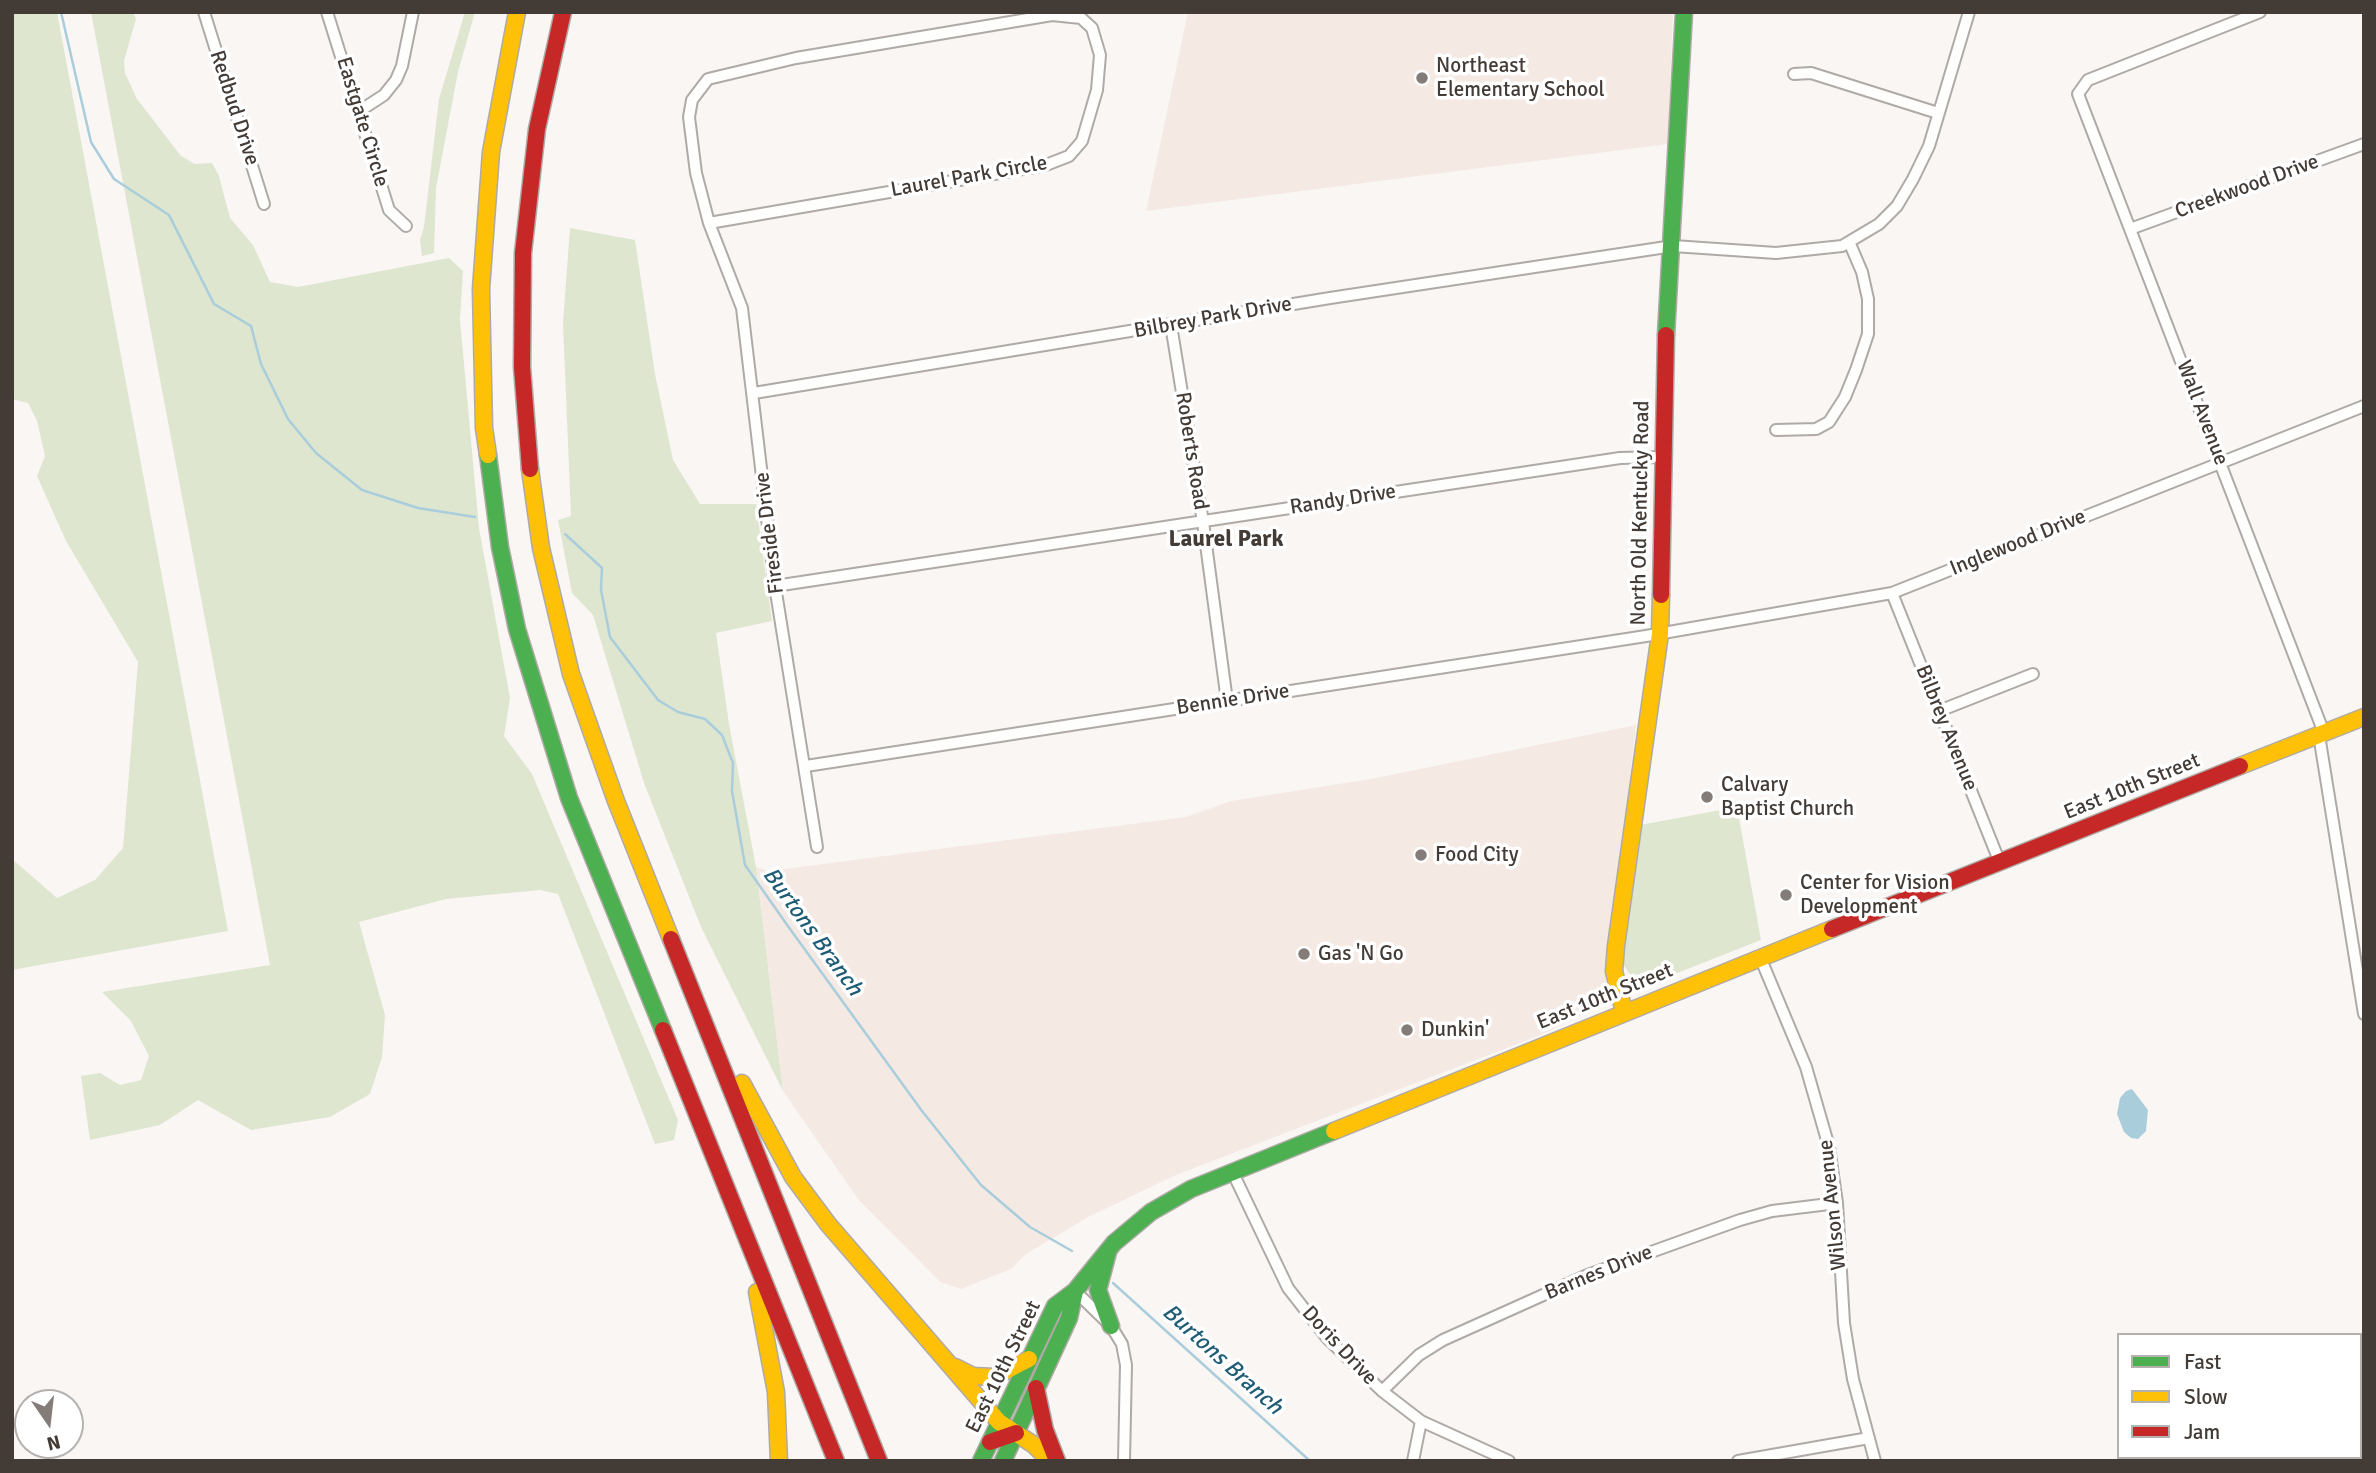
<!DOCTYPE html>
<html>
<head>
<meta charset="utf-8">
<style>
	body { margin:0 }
	#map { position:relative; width:2376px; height:1473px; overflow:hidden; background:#faf6f4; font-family:Signika,sans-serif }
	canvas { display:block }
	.frame { position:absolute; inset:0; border:14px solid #433b36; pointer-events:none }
	.legend { position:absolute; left:2117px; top:1333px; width:245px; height:126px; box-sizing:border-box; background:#fff; border:2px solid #b4b1af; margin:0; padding:9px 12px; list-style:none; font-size:21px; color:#433b36 }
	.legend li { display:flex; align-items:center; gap:14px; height:35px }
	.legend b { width:35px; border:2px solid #b4b1af }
	.north { position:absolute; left:14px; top:1389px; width:70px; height:70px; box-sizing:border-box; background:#fff; border:2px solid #b4b1af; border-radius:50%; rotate:166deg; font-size:19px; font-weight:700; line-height:28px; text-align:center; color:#433b36 }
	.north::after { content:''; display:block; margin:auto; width:24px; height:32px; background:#837c78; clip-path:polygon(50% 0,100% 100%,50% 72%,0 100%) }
</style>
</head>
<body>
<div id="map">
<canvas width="2376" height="1473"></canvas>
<div class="frame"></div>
<ul class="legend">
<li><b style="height:9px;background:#4caf50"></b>Fast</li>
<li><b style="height:9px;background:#ffc107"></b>Slow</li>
<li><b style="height:9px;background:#c62828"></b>Jam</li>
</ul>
<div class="north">N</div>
</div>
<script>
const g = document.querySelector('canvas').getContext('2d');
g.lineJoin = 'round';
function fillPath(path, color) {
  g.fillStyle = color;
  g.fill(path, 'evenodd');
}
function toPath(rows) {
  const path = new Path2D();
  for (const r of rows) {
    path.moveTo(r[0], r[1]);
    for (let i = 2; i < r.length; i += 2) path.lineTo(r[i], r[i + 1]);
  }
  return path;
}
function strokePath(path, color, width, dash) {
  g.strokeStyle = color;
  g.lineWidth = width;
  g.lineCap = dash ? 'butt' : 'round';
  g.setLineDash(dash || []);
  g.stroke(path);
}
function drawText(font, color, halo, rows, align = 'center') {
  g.font = font + ' Signika,sans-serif';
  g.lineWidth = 7;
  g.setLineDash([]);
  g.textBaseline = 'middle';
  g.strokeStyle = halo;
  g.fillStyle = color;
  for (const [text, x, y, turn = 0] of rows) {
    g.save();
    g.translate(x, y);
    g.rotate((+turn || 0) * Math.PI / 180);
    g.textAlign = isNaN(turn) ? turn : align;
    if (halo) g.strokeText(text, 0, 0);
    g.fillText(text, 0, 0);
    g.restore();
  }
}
fillPath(toPath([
	[1188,12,1673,12,1668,144,1146,211],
	[1636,725,1604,1005,1538,1036,1176,1175,1088,1217,1026,1254,1011,1269,961,1289,940,1282,858,1199,783,1091,756,867,769,871,1186,817,1231,801,1371,779]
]), '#f4e9e3');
fillPath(toPath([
	[12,12,57,12,228,931,12,970,12,859,57,898,95,880,123,848,138,662,66,541,37,476,45,456,37,421,28,403,12,399],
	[91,12,133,12,136,19,124,61,125,73,137,99,181,156,195,164,212,163,219,176,230,218,253,245,270,282,298,287,449,258,463,271,460,320,479,528,510,698,504,736,532,774,678,1120,674,1140,655,1144,558,894,540,890,446,899,359,922,385,1015,382,1057,370,1094,330,1117,251,1130,198,1100,160,1125,90,1140,81,1076,100,1073,120,1085,141,1080,149,1056,131,1021,102,992,270,965],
	[465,12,475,12,458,72,436,188,434,253,422,256,420,240,424,227,439,99],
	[570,228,635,240,655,374,673,460,700,504,756,504,772,621,716,633,729,724,756,867,783,1091,701,927,644,783,593,615,572,593,558,520,571,516,563,323],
	[1737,807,1761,940,1652,983,1634,980,1622,963,1622,950,1640,825]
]), '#dee6d0');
fillPath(toPath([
	[2132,1089,2148,1110,2146,1131,2138,1139,2131,1138,2124,1132,2117,1114,2120,1098,2126,1091]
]), '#aacddc');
strokePath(toPath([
	[61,12,91,142,114,179,169,215,214,304,251,326,261,364,288,419,316,453,362,490,418,508,475,517],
	[565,534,602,568,601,590,610,637,658,700,678,712,705,719,722,735,733,763,732,791,745,865,790,929,922,1111,981,1185,1030,1227,1072,1251],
	[1113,1283,1310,1461]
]), '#aacddc', 2.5);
const street = toPath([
	[204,12,264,204],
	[327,12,389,210,406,226],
	[2260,12,2088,80,2078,94,2324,733],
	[1052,15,1081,18,1092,28,1100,55,1097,90,1082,141,1069,156,1046,165,709,223,696,173,689,117,692,100,708,79,796,58,1052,15],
	[1794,74,1811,73,1938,113],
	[358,112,384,95,396,80,402,66,413,12],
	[709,223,742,308,775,586,817,847],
	[2130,229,2364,144],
	[1171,325,1203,522,1227,701],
	[754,393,1330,298,1673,246,1776,253,1842,246,1879,224,1897,206,1913,179,1929,146,1969,12],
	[1776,430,1816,429,1829,422,1845,397,1856,370,1868,334,1868,299,1862,272,1850,244],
	[775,586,1620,458,1662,457],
	[1892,593,2000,863],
	[1939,711,2033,674],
	[2319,735,2364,1014],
	[806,766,1646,636,1892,593,2364,406],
	[1760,957,1806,1067,1829,1147,1837,1203,1844,1323,1853,1379,1875,1461],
	[1232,1171,1288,1288,1327,1338,1382,1391,1421,1421,1509,1461],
	[1075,1291,1111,1326,1122,1344,1126,1365,1124,1461],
	[1382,1391,1419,1355,1443,1340,1590,1274,1740,1220,1772,1211,1837,1203],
	[1413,1461,1421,1421],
	[1738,1461,1869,1438]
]);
const fast = toPath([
	[1666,335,1684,12],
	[488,455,500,547,517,629,569,798,663,1030],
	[1108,1252,1098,1290,1111,1326],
	[981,1461,1055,1306,1075,1291,1114,1243,1151,1212,1191,1189,1334,1131],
	[1003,1461,1069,1318,1075,1291]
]);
const slow = toPath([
	[488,455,484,428,481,289,491,152,517,12],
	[530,469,541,548,571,674,616,801,671,939],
	[2240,766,2364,717],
	[1624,1012,1614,971,1616,946,1660,634,1661,595],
	[742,1083,793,1177,828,1224,999,1422,1034,1445,1050,1461],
	[1334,1131,1832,929],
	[757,1292,776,1392,779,1461],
	[955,1367,973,1376,994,1377,1029,1359]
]);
const jam = toPath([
	[530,469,522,367,523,253,537,129,563,12],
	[1661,595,1666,335],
	[1832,929,2240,766],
	[671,939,879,1461],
	[663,1030,836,1461],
	[1036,1388,1045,1430,1057,1461],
	[990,1442,1016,1433]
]);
strokePath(street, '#afaaa6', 14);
strokePath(fast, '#afaaa6', 19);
strokePath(slow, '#afaaa6', 19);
strokePath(jam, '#afaaa6', 19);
strokePath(street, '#fefefd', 10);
strokePath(fast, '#4caf50', 16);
strokePath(slow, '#ffc107', 16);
strokePath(jam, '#c62828', 16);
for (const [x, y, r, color] of [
	[1422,78,7,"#837c78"],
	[1707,797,7,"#837c78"],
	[1421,855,7,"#837c78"],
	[1786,895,7,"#837c78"],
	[1304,954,7,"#837c78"],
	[1407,1030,7,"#837c78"]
]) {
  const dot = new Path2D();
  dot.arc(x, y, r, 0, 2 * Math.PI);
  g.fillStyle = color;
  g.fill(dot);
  strokePath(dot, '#fff', 2.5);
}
drawText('21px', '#433b36', '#fff', [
	["Northeast",1436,66],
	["Elementary School",1436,90],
	["Calvary",1721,785],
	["Baptist Church",1721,809],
	["Food City",1435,855],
	["Center for Vision",1800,883],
	["Development",1800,907],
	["Gas 'N Go",1318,954],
	["Dunkin'",1421,1030]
], 'left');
drawText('21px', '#433b36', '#fff', [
	["Redbud Drive",234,108,72],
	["Eastgate Circle",362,122,73],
	["Laurel Park Circle",969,177,-10],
	["Creekwood Drive",2247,187,-20],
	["Bilbrey Park Drive",1213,318,-10],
	["Wall Avenue",2202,413,69],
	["Roberts Road",1191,451,81],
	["Randy Drive",1343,500,-9],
	["North Old Kentucky Road",1641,513,-89],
	["Fireside Drive",770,533,-97],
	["Inglewood Drive",2018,543,-22],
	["Bennie Drive",1233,700,-9],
	["Bilbrey Avenue",1946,728,68],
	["East 10th Street",2132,787,-22],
	["East 10th Street",1605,997,-22],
	["Wilson Avenue",1833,1205,-96],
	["Barnes Drive",1599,1273,-22],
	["Doris Drive",1339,1346,47],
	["East 10th Street",1004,1367,-64]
]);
drawText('bold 23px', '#433b36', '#fff', [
	["Laurel Park",1226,540]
]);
drawText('italic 23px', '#1e5d75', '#fff', [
	["Burtons Branch",812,932,54],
	["Burtons Branch",1222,1360,42]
]);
</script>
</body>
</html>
